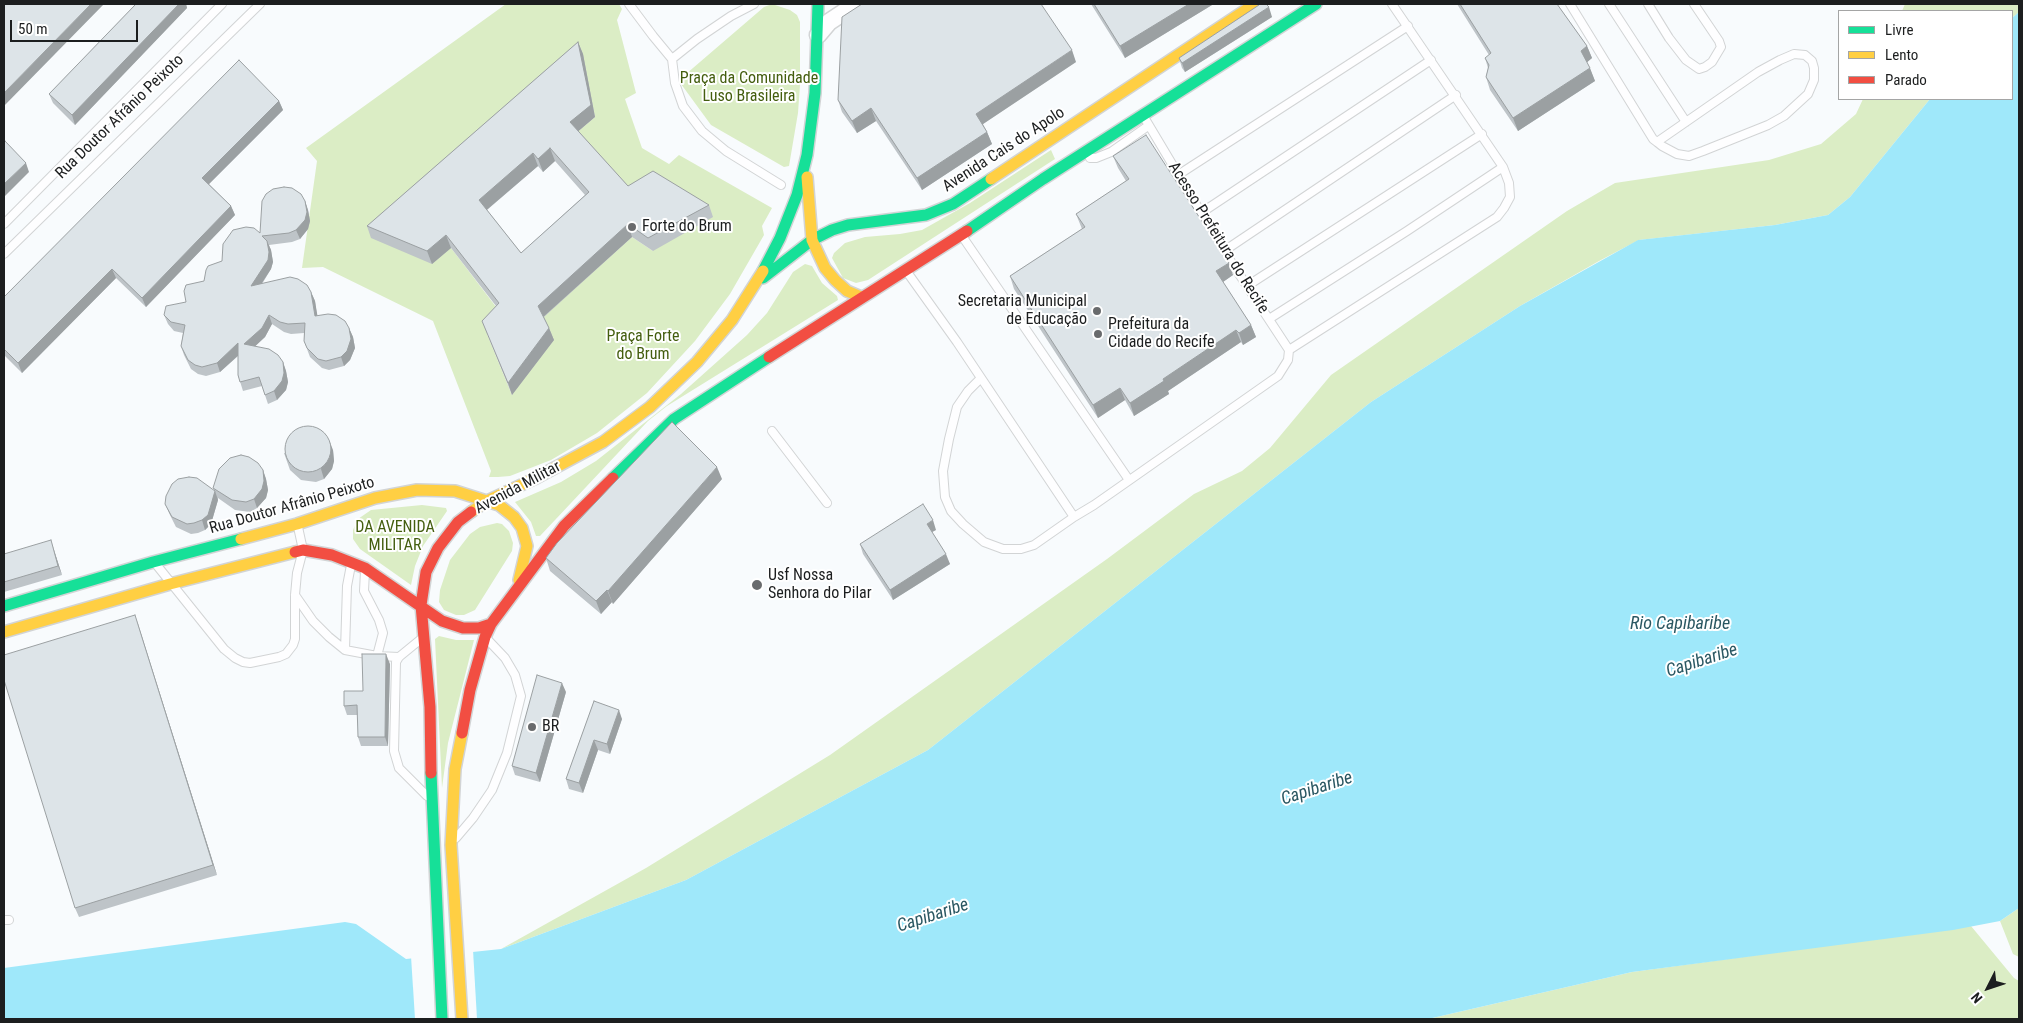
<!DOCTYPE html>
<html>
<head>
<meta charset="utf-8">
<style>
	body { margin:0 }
	#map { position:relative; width:2023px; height:1023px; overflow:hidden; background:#f8fbfd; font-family:"Roboto Condensed",sans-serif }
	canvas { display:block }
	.frame { position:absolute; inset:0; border:5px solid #1c1e1f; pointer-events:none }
	.legend { position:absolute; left:1838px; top:10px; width:175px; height:90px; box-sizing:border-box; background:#fff; border:1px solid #a4a5a5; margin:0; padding:6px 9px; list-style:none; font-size:15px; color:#1c1e1f }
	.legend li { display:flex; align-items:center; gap:10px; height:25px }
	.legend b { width:25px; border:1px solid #a4a5a5 }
	.north { position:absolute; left:1963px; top:963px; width:50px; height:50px; -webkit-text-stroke:4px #fff; paint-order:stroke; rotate:229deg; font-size:14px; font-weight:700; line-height:20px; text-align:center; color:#1c1e1f }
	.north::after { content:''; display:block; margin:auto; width:18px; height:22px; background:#1c1e1f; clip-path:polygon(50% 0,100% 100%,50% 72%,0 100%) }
	.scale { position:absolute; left:10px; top:20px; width:128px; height:22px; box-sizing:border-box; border:2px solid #1c1e1f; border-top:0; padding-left:6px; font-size:15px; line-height:18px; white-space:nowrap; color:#1c1e1f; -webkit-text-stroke:4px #fff; paint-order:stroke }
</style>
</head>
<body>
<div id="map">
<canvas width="2023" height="1023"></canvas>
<div class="frame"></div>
<ul class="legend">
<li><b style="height:6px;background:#16e098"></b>Livre</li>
<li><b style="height:6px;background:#ffcf43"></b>Lento</li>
<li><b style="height:6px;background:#f24e42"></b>Parado</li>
</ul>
<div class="north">N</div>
<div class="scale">50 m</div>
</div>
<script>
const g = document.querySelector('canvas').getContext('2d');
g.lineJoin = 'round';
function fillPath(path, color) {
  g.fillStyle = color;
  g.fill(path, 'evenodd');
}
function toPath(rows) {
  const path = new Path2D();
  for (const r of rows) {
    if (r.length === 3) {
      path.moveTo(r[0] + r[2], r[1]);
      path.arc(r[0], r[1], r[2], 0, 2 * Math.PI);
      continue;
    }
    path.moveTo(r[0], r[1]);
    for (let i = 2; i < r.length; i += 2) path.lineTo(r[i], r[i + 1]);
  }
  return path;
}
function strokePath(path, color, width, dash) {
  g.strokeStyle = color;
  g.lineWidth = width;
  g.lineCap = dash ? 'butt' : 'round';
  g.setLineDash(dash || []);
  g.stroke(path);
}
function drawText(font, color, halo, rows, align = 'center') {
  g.font = font + ' "Roboto Condensed",sans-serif';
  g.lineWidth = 4;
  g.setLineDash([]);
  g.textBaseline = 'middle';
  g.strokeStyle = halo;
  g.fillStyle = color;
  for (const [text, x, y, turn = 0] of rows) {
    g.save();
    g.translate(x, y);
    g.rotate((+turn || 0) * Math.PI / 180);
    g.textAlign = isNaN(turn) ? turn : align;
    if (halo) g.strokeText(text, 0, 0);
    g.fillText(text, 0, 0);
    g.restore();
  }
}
fillPath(toPath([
	[506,4,619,4,622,9,617,20,636,93,625,99,642,148,669,164,679,155,772,208,762,226,764,235,730,294,695,341,647,393,597,433,551,460,510,476,498,477,489,477,491,471,433,321,323,267,302,268,317,161,306,148],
	[582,55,595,117,574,135,633,198,653,251,632,237,542,318,512,395,487,334,503,316,451,248],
	[772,4,790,10,797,15,800,22,800,85,798,113,789,166,784,167,711,125,681,84,686,74,764,7],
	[1905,4,2019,4,2019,12,2012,18,2012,11,1902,11],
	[1863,99,1930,99,1850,197,1828,215,1775,225,1639,240,1599,261,1520,306,1371,402,928,750,686,880,501,949,646,868,830,755,1107,559,1194,494,1242,471,1270,448,1331,375,1567,211,1615,183,1769,160,1821,144,1856,114],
	[1051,150,1055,159,868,280,856,283,843,278,832,258,834,253,845,243,865,237,900,234,922,230,970,203],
	[805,264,812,266,822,283,837,296,838,300,667,406,648,421,540,536,536,536,531,522,515,502,561,482,596,461,681,394,747,335,767,313,793,272],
	[422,505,446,508,447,511,423,546,415,566,411,585,360,549,353,539,353,530,358,519,371,510],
	[497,523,502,524,509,531,513,543,512,551,475,610,464,615,456,615,444,610,439,602,440,590,450,560,470,534,480,527],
	[439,636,456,640,474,640,448,743,442,788,435,639],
	[2019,908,2019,957,2013,954,2000,921],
	[1971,926,2014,978,2019,981,2019,1019,1428,1019,1632,972]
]), '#dbedc5');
fillPath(toPath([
	[2019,12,2019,908,2000,921,1953,930,1632,972,1428,1019,4,1019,4,968,345,922,356,924,406,959,501,949,686,880,928,750,1371,402,1520,306,1638,240,1775,225,1828,215,1850,197,1930,99,2012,99,2012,18]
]), '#9fe8fa');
fillPath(toPath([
	[473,950,477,1019,415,1019,411,956]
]), '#f8fbfd');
const lane = toPath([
	[629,4,653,36,672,59,675,83,683,106,702,131,726,151,781,185],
	[1570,4,1653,139,1657,142,1662,146,1677,154,1689,156,1703,151,1768,125,1784,116,1808,94,1814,80,1814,68,1812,61,1805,55,1794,54,1780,60,1758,72,1657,142],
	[1609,4,1686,122],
	[1648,4,1669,38,1686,60,1699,69,1705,67,1712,62,1721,47,1719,41,1694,4],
	[672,59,697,39,731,16,754,4],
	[1090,158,1096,158,1111,152,1148,126],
	[1178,175,1408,26],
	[1201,213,1431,60],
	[4,224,222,4],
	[962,236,1129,480],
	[1224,251,1456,95],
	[4,254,260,4],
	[907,272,957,342,1074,517,1094,505,1278,376,1288,360,1289,350,1224,251,1144,117],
	[1247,286,1482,134],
	[1269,319,1407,231,1503,167],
	[1289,350,1497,217,1504,208,1510,197,1509,183,1503,167,1392,4],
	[980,379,968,391,957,407,949,439,943,471,945,497,951,511,963,524,984,542,1003,549,1021,549,1034,545,1074,517],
	[772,431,827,503],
	[155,563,224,649,235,658,243,662,250,663,279,657,286,654,293,645,295,639,295,595,297,573,303,550,298,527],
	[365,571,364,591,379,620,383,633,377,656],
	[295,595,313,621,329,637,345,650,377,656,399,657],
	[421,639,399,657,396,662,394,751,399,768,427,796],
	[345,650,347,586,351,565],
	[456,838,473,818,492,790,507,753,521,696,515,675,505,658,487,639],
	[4,920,9,920]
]);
const street = toPath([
	[818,35,829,22,856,4]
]);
const fast = toPath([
	[967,231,1043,179,1316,4],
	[763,271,780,238,797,195,807,155,815,93,818,4],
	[763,278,812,240,832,230,848,225,926,215,953,204,991,179],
	[613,478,674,419,769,357],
	[4,606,153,562,241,539],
	[431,773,442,1019]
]);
const slow = toPath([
	[807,177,812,240,825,268,835,280,847,291,861,297],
	[991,179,1255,4],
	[471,512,487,501,534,479,603,442,650,407,697,362,732,320,763,271],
	[241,539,297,524,375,498,417,490,455,491,499,505,514,517,522,528,527,546,519,580],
	[4,632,170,584,295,552],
	[462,733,455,769,451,845,462,1019]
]);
const jam = toPath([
	[769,357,967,231],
	[295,552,303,550,332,555,365,568,442,621,463,628,479,628,491,624],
	[462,733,470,690,485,637,491,624,564,526,613,478],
	[431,773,430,707,421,605,426,572,438,548,458,522,471,512]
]);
strokePath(lane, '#d2d4d5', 10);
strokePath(street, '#d2d4d5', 19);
strokePath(fast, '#d2d4d5', 14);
strokePath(slow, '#d2d4d5', 14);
strokePath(jam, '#d2d4d5', 14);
strokePath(lane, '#fefeff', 8);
strokePath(street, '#fefeff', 16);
strokePath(fast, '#16e098', 11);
strokePath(slow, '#ffcf43', 11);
strokePath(jam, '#f24e42', 11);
fillPath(toPath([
	[136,4,186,4,187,8,75,125,53,103,49,94],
	[1091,4,1211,4,1212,5,1125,58],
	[1457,4,1557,4,1587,46,1592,58,1587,62,1595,81,1518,131,1490,90,1486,77,1488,68,1485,58,1489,55],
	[1259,5,1272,17,1185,72,1182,68,1179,58],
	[578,42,583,54,595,117,578,131,628,186,709,205,713,217,653,251,632,237,544,317,549,328,554,340,512,395,482,321,496,306,451,248,432,264,371,238,367,226],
	[555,161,585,195,521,253,487,210,538,166,543,172],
	[1076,62,983,124,987,132,992,144,922,190,876,121,857,133,842,112,838,100],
	[279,101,283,110,209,184,231,206,235,215,146,307,116,278,22,373,4,355,4,297],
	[1113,156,1233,275,1223,282,1251,325,1256,337,1243,345,1241,342,1168,391,1169,394,1134,416,1125,400,1098,418,1014,289,1010,276,1082,229,1076,214,1126,181,1118,168],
	[305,201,308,210,310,221,308,229,300,239,292,242,269,245,271,250,273,262,271,269,262,284,311,292,315,301,317,316,349,328,353,337,355,348,350,360,344,366,329,370,322,368,310,357,304,341,304,333,291,334,284,332,272,324,265,337,255,346,283,362,286,371,288,382,286,390,277,400,268,404,262,386,243,391,238,375,238,356,220,372,206,376,198,374,191,369,184,355,181,346,183,333,174,331,168,324,164,315,186,302,222,261],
	[333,450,334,461,332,469,324,479,316,482,301,480,290,470,284,453],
	[263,470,266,479,268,490,266,498,257,508,250,512,235,510,218,498,218,500,211,524,205,530,198,533,191,534,176,527,169,513,165,504,214,490,213,488],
	[722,479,613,604,612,602,601,614,550,571,546,558],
	[936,530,932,532,950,564,893,600,863,554,860,544],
	[54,550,62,575,4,592,4,554],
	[138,624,217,875,79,917,75,908],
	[390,664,388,746,361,746,358,737,358,715,347,715,344,706,363,691],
	[566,692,540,782,515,775,512,766],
	[594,701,622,719,610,754,598,750,583,793,569,789,566,779]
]), '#bec4c8');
fillPath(toPath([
	[91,4,104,4,4,106,4,93],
	[179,4,186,4,187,8,75,125,72,115],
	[1189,4,1211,4,1212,5,1125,58,1120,46],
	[1269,7,1272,17,1185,72,1182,63],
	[578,42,583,54,595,117,574,135,570,122],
	[1587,46,1592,58,1585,64,1581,51],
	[1072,50,1076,62,980,126,976,114],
	[1590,68,1595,81,1518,131,1513,118],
	[279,101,283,110,206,187,202,178],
	[871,108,876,121,857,133,852,121],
	[987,132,992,144,922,190,917,178],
	[550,148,555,161,543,172,538,159],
	[533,153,538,166,483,213,479,200],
	[26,163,29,172,4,197,4,184],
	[305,201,308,210,310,221,308,229,300,239,296,230],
	[231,206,235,215,146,307,142,298],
	[628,224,632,237,542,318,538,306],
	[446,235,451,248,432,264,427,251],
	[267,241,271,250,273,262,271,269,254,295,251,286],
	[1229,263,1233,275,1220,284,1216,271],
	[112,269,116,278,22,373,18,363],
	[311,292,315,301,319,325,315,316],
	[269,315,272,324,265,337,248,353,244,344],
	[1251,325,1256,337,1243,345,1239,333],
	[349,328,353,337,355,348,350,360,344,366,341,357],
	[549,328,554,340,512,395,508,383],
	[1236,330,1241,342,1168,391,1169,394,1134,416,1130,403,1163,379],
	[238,343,242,352,220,372,217,363],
	[283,362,286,371,288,382,286,390,277,400,274,391],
	[1120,388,1125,400,1098,418,1093,405],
	[329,440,333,450,334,461,332,469,324,479,321,469],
	[717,467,722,479,613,604,608,591],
	[263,470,266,479,268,490,266,498,257,508,254,499],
	[215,491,218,500,211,524,205,530,202,520],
	[933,520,936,530,930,533,927,524],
	[51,540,54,550,62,575,58,566],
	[946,554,950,564,893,600,890,590],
	[607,590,612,602,601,614,596,601],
	[135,615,138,624,217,875,213,865],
	[386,654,390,664,388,746,385,737],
	[562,683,566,692,540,782,536,773],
	[619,710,622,719,610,754,607,744],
	[594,740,598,750,583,793,579,783]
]), '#9ba0a2');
const building = toPath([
	[4,4,91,4,4,93,4,4],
	[136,4,179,4,72,115,49,94,136,4],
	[862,4,1041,4,1072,50,976,114,987,132,917,178,871,108,852,121,838,100,842,17,862,4],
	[1094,4,1189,4,1120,46,1094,4],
	[1260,4,1266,4,1269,7,1182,63,1179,58,1259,5,1260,4],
	[1460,4,1557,4,1587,46,1581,51,1590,68,1513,118,1486,77,1489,65,1485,58,1491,53,1460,4],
	[578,42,591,105,570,122,628,186,653,171,709,205,648,238,628,224,538,306,549,328,508,383,482,321,499,303,446,235,427,251,367,226,578,42],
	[550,148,589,192,521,253,479,200,533,153,538,159,550,148],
	[239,60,279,101,202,178,231,206,142,298,112,269,18,363,4,349,4,297,239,60],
	[1146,135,1229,263,1216,271,1251,325,1239,333,1236,330,1163,379,1164,381,1130,403,1120,388,1093,405,1010,276,1085,227,1076,214,1129,179,1113,156,1146,135],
	[5,141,26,163,4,184,4,143,5,141],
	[284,187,292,188,301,194,305,201,307,212,305,220,296,230,289,233,262,236,267,241,269,252,268,260,251,286,290,277,298,279,307,285,311,292,315,316,328,314,336,315,345,321,349,328,351,339,347,351,341,357,326,361,318,359,307,348,304,341,305,323,288,324,280,322,269,315,262,328,244,344,269,349,278,355,283,362,284,373,282,381,274,391,265,395,259,377,240,382,238,375,238,343,217,363,202,367,195,365,188,360,181,346,185,325,171,322,164,315,166,306,186,302,184,291,186,285,204,281,206,270,208,266,222,261,223,244,233,230,246,227,254,228,260,233,262,201,266,194,273,189,284,187],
	[672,422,717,467,608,591,607,590,596,601,546,558,557,543,672,422],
	[308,449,23],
	[241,455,249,457,258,463,263,470,264,481,262,489,254,499,246,502,232,500,213,488,219,469,230,458,241,455],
	[189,477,197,478,215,491,208,515,202,520,194,523,187,524,172,517,165,504,166,496,172,484,178,479,189,477],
	[923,504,933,520,927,524,946,554,890,590,860,544,923,504],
	[51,540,58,566,4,582,4,554,51,540],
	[135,615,213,865,75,908,4,680,4,655,135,615],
	[362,654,386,654,385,737,358,737,357,705,344,706,344,691,363,691,362,654],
	[537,675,562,683,536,773,512,766,537,675],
	[594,701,619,710,607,744,594,740,579,783,566,779,594,701]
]);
fillPath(building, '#dde4e8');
strokePath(building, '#9ba0a2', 1);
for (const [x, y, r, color] of [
	[632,227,5,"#696b6d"],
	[1097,311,5,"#696b6d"],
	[1098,334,5,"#696b6d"],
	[757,585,6,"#696b6d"],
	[532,727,5,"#696b6d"]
]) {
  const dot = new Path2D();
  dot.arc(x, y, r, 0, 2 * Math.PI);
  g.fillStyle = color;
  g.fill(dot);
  strokePath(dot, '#fff', 2);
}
drawText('16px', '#445e0f', '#fff', [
	["Praça da Comunidade",749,79],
	["Luso Brasileira",749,97],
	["Praça Forte",643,337],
	["do Brum",643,355],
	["DA AVENIDA",395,528],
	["MILITAR",395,546]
]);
drawText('16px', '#1c1e1f', '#fff', [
	["Rua Doutor Afrânio Peixoto",120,117,-44],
	["Avenida Cais do Apolo",1004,150,-33],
	["Acesso Prefeitura do Recife",1218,238,58],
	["Avenida Militar",518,488,-28],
	["Rua Doutor Afrânio Peixoto",292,506,-16]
]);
drawText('16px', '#1c1e1f', '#fff', [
	["Forte do Brum",642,227],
	["Secretaria Municipal",1087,302,"right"],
	["de Educação",1087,320,"right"],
	["Prefeitura da",1108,325],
	["Cidade do Recife",1108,343],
	["Usf Nossa",768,576],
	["Senhora do Pilar",768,594],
	["BR",542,727]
], 'left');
drawText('italic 18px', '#2a5762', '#fff', [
	["Rio Capibaribe",1680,624],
	["Capibaribe",1702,661,-18],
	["Capibaribe",1317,789,-18],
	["Capibaribe",933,916,-18]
]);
</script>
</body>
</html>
